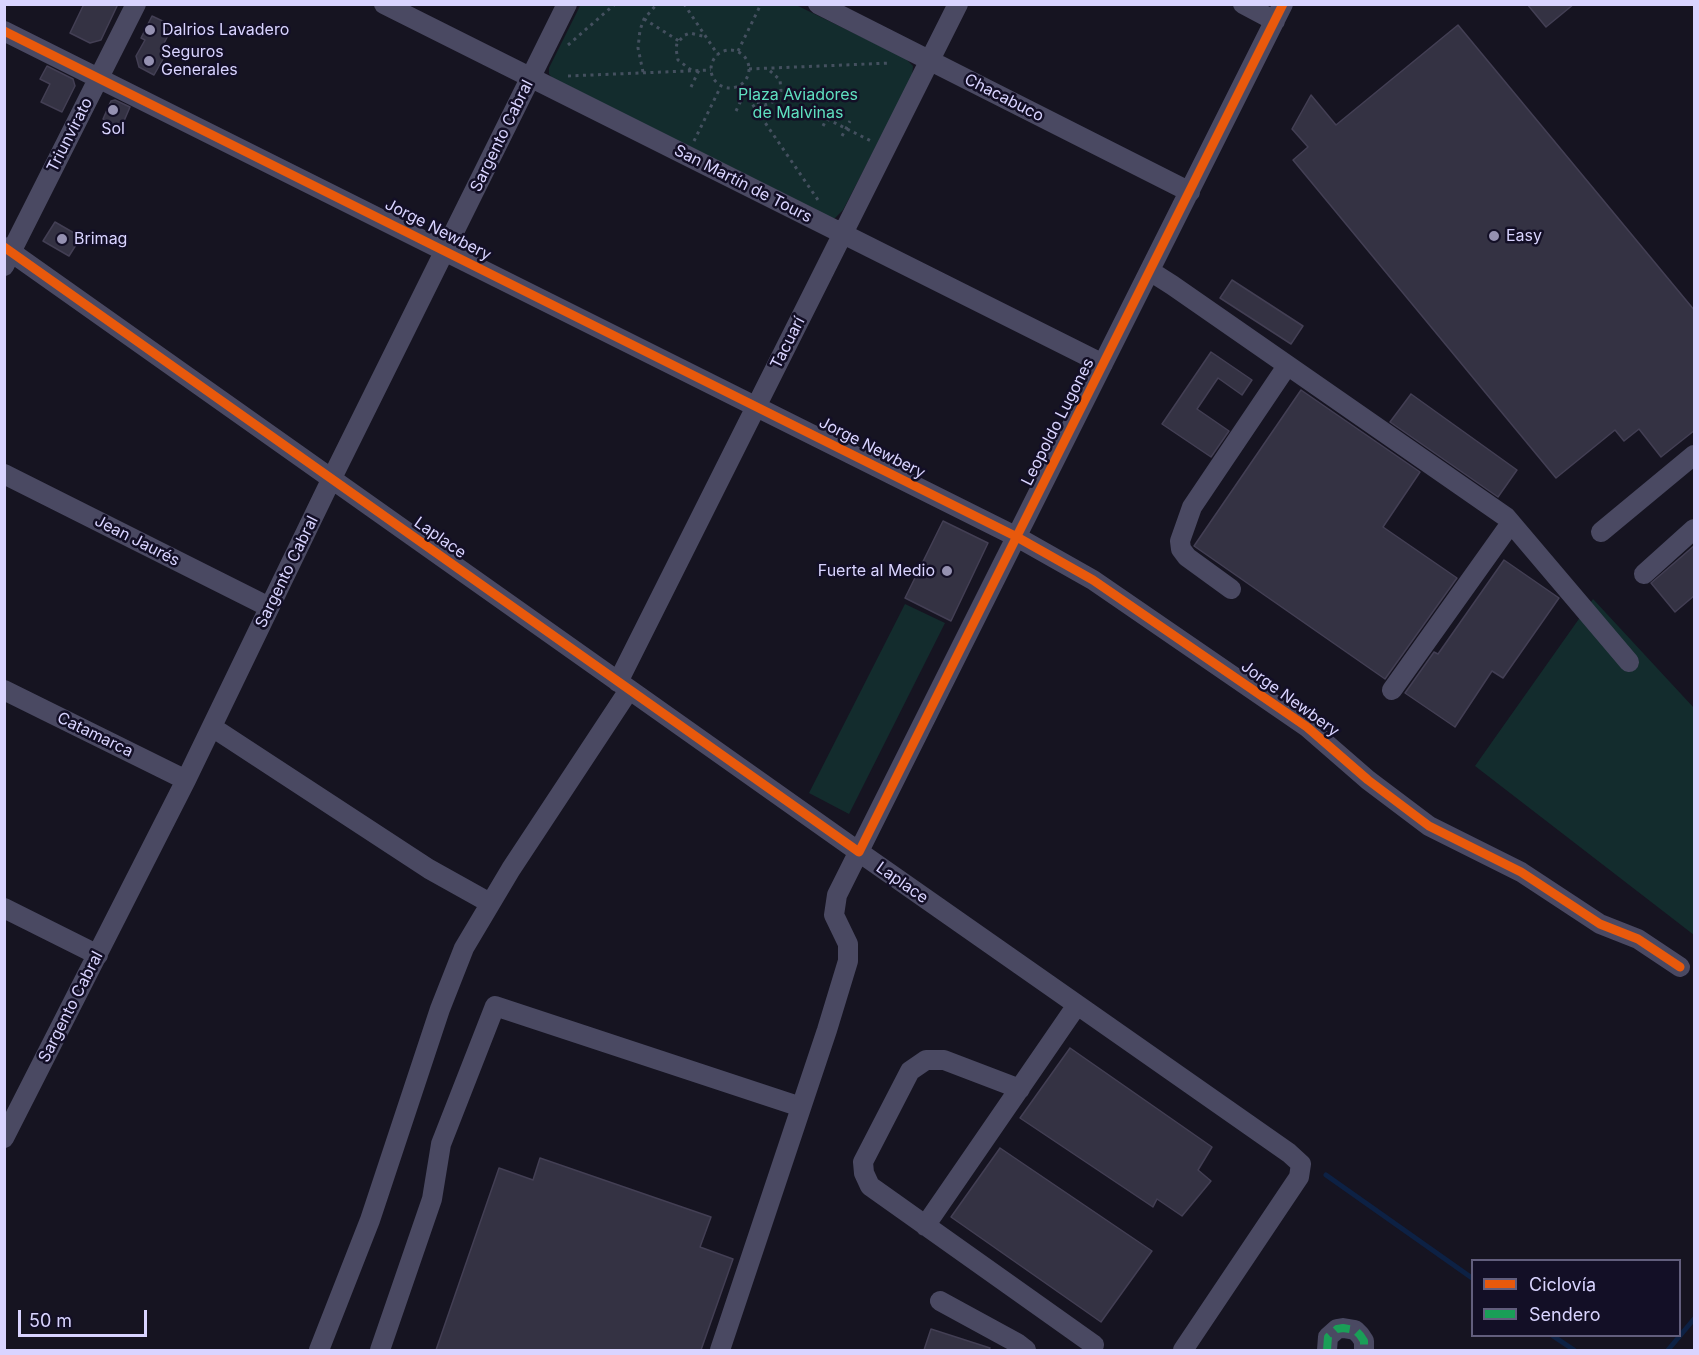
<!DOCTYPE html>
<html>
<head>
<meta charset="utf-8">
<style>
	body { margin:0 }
	#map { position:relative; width:1699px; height:1355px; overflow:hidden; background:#161421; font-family:Inter,sans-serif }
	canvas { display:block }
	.frame { position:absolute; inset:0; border:6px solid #d9d4ff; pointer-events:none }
	.legend { position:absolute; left:1471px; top:1259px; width:210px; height:78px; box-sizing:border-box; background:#130f26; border:2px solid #625e7d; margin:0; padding:8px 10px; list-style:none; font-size:18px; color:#d9d4ff }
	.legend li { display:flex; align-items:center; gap:12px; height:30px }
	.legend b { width:30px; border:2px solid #625e7d }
	.scale { position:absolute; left:18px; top:1310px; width:129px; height:27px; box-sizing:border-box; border:3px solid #d9d4ff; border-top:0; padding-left:8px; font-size:18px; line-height:21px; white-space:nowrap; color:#d9d4ff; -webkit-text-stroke:4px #130f26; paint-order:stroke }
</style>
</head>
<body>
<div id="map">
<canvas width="1699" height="1355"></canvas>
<div class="frame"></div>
<ul class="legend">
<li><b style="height:8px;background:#e8590c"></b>Ciclovía</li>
<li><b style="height:8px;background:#1a9f57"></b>Sendero</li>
</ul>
<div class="scale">50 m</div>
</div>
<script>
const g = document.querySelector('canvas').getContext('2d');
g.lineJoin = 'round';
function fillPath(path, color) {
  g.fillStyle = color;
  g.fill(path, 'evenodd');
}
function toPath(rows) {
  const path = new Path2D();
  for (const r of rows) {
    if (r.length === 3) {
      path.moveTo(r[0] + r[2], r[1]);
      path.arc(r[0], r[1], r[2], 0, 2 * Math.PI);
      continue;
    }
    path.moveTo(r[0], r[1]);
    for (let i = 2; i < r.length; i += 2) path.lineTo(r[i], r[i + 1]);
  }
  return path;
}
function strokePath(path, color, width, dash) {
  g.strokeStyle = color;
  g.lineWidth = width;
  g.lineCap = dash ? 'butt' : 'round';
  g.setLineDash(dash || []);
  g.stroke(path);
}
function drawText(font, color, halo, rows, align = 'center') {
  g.font = font + ' Inter,sans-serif';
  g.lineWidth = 5;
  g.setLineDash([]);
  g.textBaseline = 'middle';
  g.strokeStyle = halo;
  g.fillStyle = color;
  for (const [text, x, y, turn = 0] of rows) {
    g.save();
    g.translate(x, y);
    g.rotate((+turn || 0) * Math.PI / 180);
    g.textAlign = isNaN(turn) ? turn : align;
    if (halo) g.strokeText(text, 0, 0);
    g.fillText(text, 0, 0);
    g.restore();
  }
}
fillPath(toPath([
	[581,4,796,5,905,58,913,66,912,77,843,210,835,218,828,218,554,80,549,74,549,68],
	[1593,599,1694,708,1694,935,1475,766],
	[905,604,945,623,849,814,809,793]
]), '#132c2d');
strokePath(toPath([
	[1326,1175,1472,1278],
	[1553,1336,1574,1350],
	[1668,1350,1694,1319]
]), '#0d2144', 5);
const building = toPath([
	[84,4,118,4,101,40,90,43,70,33,84,4],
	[1527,4,1574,4,1546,27,1527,4],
	[152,16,173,26,161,49,167,52,154,75,139,67,136,56,145,40,141,38,152,16],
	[1458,25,1695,311,1695,430,1661,457,1639,429,1624,441,1615,430,1556,478,1293,160,1308,147,1292,129,1311,95,1336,125,1458,25],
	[47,66,73,79,75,86,62,112,41,102,50,84,40,79,47,66],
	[115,100,130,107,121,128,103,119,111,101,115,100],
	[55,222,81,237,69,256,43,241,55,222],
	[1232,280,1303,326,1291,344,1220,298,1232,280],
	[1211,352,1252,380,1242,395,1218,378,1197,409,1229,431,1211,457,1162,424,1211,352],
	[1301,390,1420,472,1383,527,1457,578,1385,679,1194,546,1301,390],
	[1411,394,1517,470,1498,497,1390,422,1411,394],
	[943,521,988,543,951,621,905,598,943,521],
	[1695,545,1695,595,1675,612,1651,583,1695,545],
	[1504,560,1559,598,1503,678,1492,671,1455,727,1405,693,1434,652,1438,654,1504,560],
	[1070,1048,1212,1147,1198,1170,1211,1181,1182,1216,1157,1199,1153,1207,1020,1118,1070,1048],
	[1000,1148,1152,1251,1101,1322,951,1217,1000,1148],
	[540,1158,711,1217,700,1247,733,1259,701,1350,436,1350,499,1168,533,1180,540,1158],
	[931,1329,990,1348,989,1350,924,1350,931,1329]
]);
fillPath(building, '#343243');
strokePath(building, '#433f54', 1.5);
strokePath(toPath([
	[684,4,718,55],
	[644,19,679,41],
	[568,45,615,4],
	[730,69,19],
	[738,51,761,4],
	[749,69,891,63],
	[691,70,678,60,676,49,677,43,685,35,690,33,706,37],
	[643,72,638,48,640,30,644,19,657,4],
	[568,76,711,70],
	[740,86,818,200],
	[691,87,699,70],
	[750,100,765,105,775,101,779,96,781,91,780,80,768,69],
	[736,111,744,94],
	[827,119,871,141],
	[823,126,831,110],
	[842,136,850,121],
	[694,141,721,86]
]), '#44505f', 3, [3, 4.5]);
strokePath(toPath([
	[384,4,1103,364],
	[818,4,1190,192],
	[1243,4,1275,21],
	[4,31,1017,537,1093,580,1307,727,1368,780,1429,826,1521,872,1600,924,1638,939,1680,967],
	[4,247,859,852,1289,1153,1301,1164,1299,1177,1183,1350],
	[4,266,136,4],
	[1150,271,1172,285,1506,517,1629,662],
	[4,474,269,607],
	[1601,532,1694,455],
	[1644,574,1694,529],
	[1231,589,1187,557,1181,549,1180,541,1192,507,1287,366],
	[618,682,958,4],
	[4,690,186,780],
	[1392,690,1511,523],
	[212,727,429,869,490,903],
	[4,908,98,955],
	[1020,1089,944,1060,926,1060,910,1071,863,1162,864,1173,870,1186,1094,1345],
	[4,1138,186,780,331,480,567,4],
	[925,1226,1077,1005],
	[940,1301,1017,1343,1026,1350],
	[319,1350,370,1220,440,1009,464,948,511,869,629,690],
	[380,1350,432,1199,441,1144,495,1006,801,1107],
	[720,1350,827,1030,848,961,848,944,834,915,837,895,1283,4],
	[1327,1350,1328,1337,1337,1329,1343,1328,1355,1330,1360,1335,1364,1341,1364,1350]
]), '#4a4962', 20);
strokePath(toPath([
	[1327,1350,1328,1337,1337,1329,1343,1328,1355,1330,1360,1335,1364,1341,1364,1350]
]), '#1a9f57', 8, [15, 8]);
strokePath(toPath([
	[4,31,1017,537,1093,580,1307,727,1368,780,1429,826,1521,872,1600,924,1638,939,1680,967],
	[4,247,859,852,1283,4]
]), '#e8590c', 9);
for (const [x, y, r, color] of [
	[150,30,6,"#9591b1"],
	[149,61,6,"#9591b1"],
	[113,110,6,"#9591b1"],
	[1494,236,6,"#9591b1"],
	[62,239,6,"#9591b1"],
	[947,571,6,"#9591b1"]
]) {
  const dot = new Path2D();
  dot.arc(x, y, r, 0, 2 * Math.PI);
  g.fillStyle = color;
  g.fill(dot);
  strokePath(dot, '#130f26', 2);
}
drawText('16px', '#d9d4ff', '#130f26', [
	["Dalrios Lavadero",162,30],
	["Seguros",161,52],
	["Generales",161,70],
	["Sol",113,129,"center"],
	["Easy",1506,236],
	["Brimag",74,239],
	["Fuerte al Medio",935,571,"right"]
], 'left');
drawText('16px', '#5fe0c0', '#130f26', [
	["Plaza Aviadores",798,95],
	["de Malvinas",798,113]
]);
drawText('16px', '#d9d4ff', '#130f26', [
	["Chacabuco",1004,98,27],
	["Triunvirato",70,135,-63],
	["Sargento Cabral",502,136,-64],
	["San Martín de Tours",743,184,27],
	["Jorge Newbery",438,230,27],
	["Tacuarí",788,343,-63],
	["Leopoldo Lugones",1058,422,-63],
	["Jorge Newbery",872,448,27],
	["Laplace",440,538,35],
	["Jean Jaurés",137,541,27],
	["Sargento Cabral",287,572,-64],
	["Jorge Newbery",1290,699,36],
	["Catamarca",95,735,26],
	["Laplace",902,883,35],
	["Sargento Cabral",71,1007,-63]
]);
</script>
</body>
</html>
